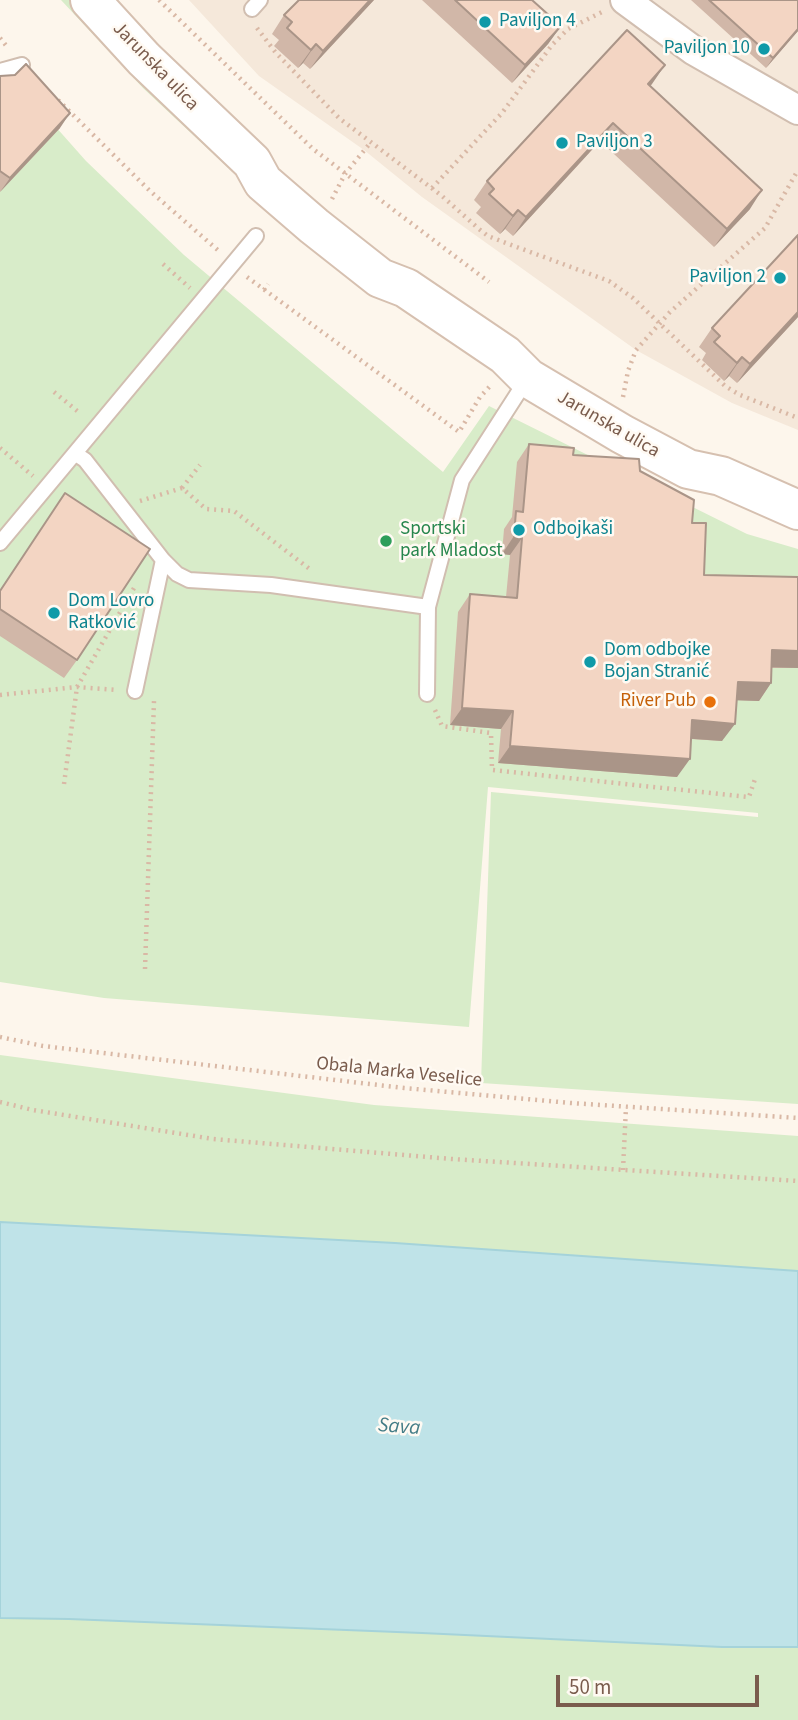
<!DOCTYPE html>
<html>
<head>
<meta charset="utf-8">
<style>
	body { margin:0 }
	#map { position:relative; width:798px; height:1720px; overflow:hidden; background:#fdf6ec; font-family:"Source Sans 3",sans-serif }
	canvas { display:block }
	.scale { position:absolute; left:556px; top:1675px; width:203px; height:32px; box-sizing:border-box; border:4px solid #7a5c4d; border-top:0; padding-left:9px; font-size:21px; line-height:24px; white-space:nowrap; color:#7a5c4d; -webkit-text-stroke:5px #fffaf3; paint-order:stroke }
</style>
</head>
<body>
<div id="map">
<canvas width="798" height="1720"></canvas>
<div class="scale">50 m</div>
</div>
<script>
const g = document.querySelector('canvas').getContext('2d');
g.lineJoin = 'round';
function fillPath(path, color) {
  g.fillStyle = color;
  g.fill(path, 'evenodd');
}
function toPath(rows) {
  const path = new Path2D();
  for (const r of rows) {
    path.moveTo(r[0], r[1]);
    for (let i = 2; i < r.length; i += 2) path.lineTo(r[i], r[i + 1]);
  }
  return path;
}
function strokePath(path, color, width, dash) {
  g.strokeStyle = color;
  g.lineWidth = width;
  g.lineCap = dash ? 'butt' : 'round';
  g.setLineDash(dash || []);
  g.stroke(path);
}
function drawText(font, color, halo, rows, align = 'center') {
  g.font = font + ' "Source Sans 3",sans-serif';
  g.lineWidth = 5;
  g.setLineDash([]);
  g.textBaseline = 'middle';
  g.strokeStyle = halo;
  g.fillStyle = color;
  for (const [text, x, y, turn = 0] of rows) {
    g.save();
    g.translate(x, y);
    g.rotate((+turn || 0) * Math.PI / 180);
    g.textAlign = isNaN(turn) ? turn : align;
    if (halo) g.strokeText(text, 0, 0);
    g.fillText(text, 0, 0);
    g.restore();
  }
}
fillPath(toPath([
	[189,0,798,0,798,430,732,403,636,350,422,197,364,150,259,76]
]), '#f5e8da');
fillPath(toPath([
	[61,0,69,0,141,77,255,193,143,88],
	[0,64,86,161,184,255,443,472,489,406,747,534,798,549,798,1104,481,1083,491,792,758,817,758,813,488,787,469,1027,104,998,0,982],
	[0,1055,374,1105,798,1136,798,1271,395,1243,0,1222],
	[0,1618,69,1619,422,1633,722,1647,798,1647,798,1720,0,1720]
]), '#d8ecc9');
const water = toPath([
	[0,1222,395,1243,798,1271,798,1647,722,1647,422,1633,69,1619,0,1618,0,1222]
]);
fillPath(water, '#bfe3e8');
strokePath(water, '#a5d3da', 2);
const lane = toPath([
	[252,9,260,0],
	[0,71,22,65],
	[76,454,85,460,163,560,177,574,189,580,271,585,428,607],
	[0,543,256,236],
	[135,691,163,560],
	[427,694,428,607,462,480,527,379]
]);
const street = toPath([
	[625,0,693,50,798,110]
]);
const secondary = toPath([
	[90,0,144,59,252,162,263,182,314,226,380,278,406,288,505,355,528,378,622,434,688,469,721,476,798,510]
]);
strokePath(lane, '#d1beb0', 18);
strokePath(street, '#d1beb0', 32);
strokePath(secondary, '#d6c0b0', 42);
strokePath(toPath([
	[159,0,313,149,489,282],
	[257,28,276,53,339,118,442,196,479,229,488,236,514,246,609,281,633,298,725,386,740,395,798,418],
	[0,38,8,48],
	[58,100,150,191,220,252],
	[432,188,502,113,552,45,568,29,602,12],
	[332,199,345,174,371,142],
	[163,264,190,288],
	[247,277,459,432,480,397,492,384],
	[264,290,268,284],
	[54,392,81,414],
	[623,397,628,371,636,350,670,312,765,228,798,170],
	[0,448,33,476],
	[182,488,200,465],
	[140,501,182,488,206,509,234,511,311,570],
	[0,695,77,687,118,690],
	[435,710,442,726,491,733,492,770,749,797,755,779],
	[64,784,77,687,134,588],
	[145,969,154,701],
	[0,1037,43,1046,404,1088,571,1103,798,1118],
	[0,1102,33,1110,213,1139,452,1159,798,1181],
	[623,1170,626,1107]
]), '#d9b8a5', 4.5, [2, 5]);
strokePath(lane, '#fff', 14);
strokePath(street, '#fff', 28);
strokePath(secondary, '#fff', 38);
fillPath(toPath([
	[299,0,374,0,310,69,303,63,298,68,274,46,279,40,272,34,284,15],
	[422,0,532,0,561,26,548,44,512,83],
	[691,0,798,0,798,31,766,68],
	[0,76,60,128,0,192],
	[652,84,650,86,750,209,714,247,600,141,513,236,505,229,500,234,476,213,481,207,474,200,487,181],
	[798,317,737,383,729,376,724,381,702,360,706,353,699,347,712,328],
	[529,444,640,471,692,523,704,575,798,668,771,668,771,683,759,701,737,700,722,741,691,739,677,777,498,763,501,729,450,725,458,612,470,594,506,597,510,555,502,554,504,529,512,517,517,462],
	[65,493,77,660,64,678,0,636,0,590]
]), '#d1b7a8');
fillPath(toPath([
	[370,0,374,0,310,69,323,51],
	[561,26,548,44,512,83,525,65],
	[798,29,798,31,766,68,773,58],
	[316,44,303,63,298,68,311,50],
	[665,65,652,84,635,103,648,84],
	[70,113,60,128,0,192,10,178],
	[613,123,600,141,513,236,526,217],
	[762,190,750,209,714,247,727,229],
	[518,210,505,229,500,234,513,216],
	[798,312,798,317,737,383,750,364],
	[742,357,729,376,724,381,737,363],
	[514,536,522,538,510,555,502,554],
	[772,650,798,651,798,668,760,667],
	[738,682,771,683,759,701,726,700],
	[462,708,513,711,501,729,450,725],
	[692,720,735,724,722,741,680,738],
	[510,746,690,759,677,777,498,763]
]), '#aa9588');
const building = toPath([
	[299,0,370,0,323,51,316,44,311,50,287,28,292,22,284,15,299,0],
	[455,0,532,0,561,26,525,65,455,0],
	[709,0,798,0,798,29,773,58,709,0],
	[627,30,665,65,648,84,762,190,727,229,613,123,526,217,518,210,513,216,489,194,494,189,487,181,627,30],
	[26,64,70,113,10,178,0,171,0,76,15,75,26,64],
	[798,235,798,312,750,364,742,357,737,363,714,342,720,336,712,328,798,235],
	[529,444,574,448,573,455,639,459,640,471,694,500,692,523,706,523,704,575,798,577,798,651,772,650,771,683,738,682,735,724,692,720,690,759,510,746,513,711,462,708,470,594,517,598,522,538,514,536,516,511,523,512,529,444],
	[65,493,150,549,77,660,0,609,0,591,65,493]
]);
fillPath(building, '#f3d5c3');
strokePath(building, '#aa9588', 2);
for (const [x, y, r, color] of [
	[485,22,7,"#0f9aa8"],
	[764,49,7,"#0f9aa8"],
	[562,143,7,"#0f9aa8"],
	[780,278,7,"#0f9aa8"],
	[519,530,7,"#0f9aa8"],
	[386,541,7,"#2e9e5b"],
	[54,613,7,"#0f9aa8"],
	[590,662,7,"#0f9aa8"],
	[710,702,7,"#e8710a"]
]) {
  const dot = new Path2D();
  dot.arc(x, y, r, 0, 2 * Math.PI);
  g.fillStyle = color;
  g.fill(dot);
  strokePath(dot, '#fffaf3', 2.5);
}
drawText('19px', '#0d838f', '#fffaf3', [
	["Paviljon 4",499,22],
	["Paviljon 10",750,49,"right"],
	["Paviljon 3",576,143],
	["Paviljon 2",766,278,"right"],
	["Odbojkaši",533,530],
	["Dom Lovro",68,602],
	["Ratković",68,624],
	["Dom odbojke",604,651],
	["Bojan Stranić",604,673]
], 'left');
drawText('19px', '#7a5c4d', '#fffaf3', [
	["Jarunska ulica",155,67,46],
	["Jarunska ulica",608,425,30],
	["Obala Marka Veselice",399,1073,6]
]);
drawText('19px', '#27864d', '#fffaf3', [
	["Sportski",400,530],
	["park Mladost",400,552]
], 'left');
drawText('19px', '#c56008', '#fffaf3', [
	["River Pub",696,702]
], 'right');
drawText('italic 21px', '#437c86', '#fffaf3', [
	["Sava",399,1428,4]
]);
</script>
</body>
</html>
